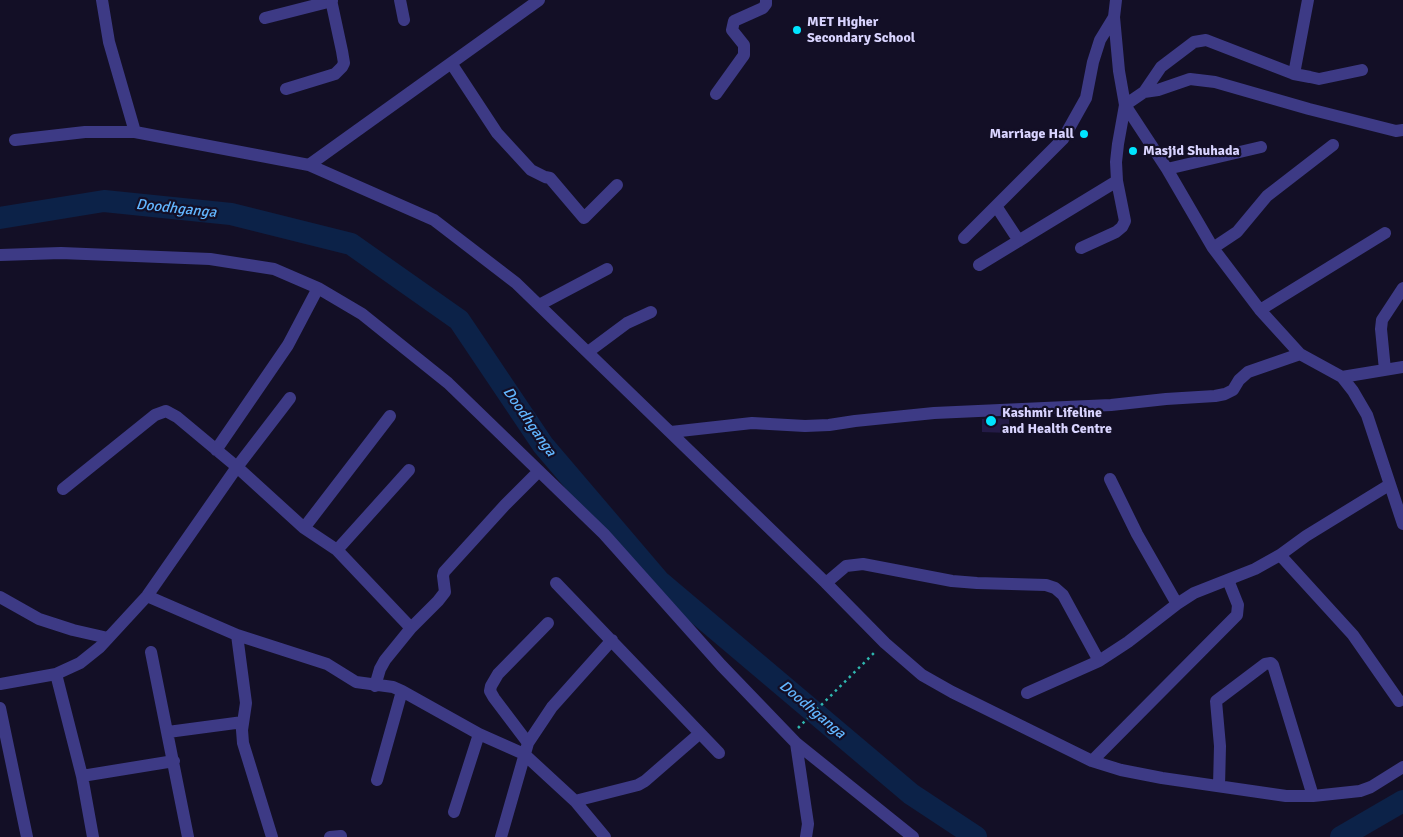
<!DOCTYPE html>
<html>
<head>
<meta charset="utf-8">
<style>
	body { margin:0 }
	canvas { display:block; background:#130f26 }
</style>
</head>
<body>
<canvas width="1403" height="837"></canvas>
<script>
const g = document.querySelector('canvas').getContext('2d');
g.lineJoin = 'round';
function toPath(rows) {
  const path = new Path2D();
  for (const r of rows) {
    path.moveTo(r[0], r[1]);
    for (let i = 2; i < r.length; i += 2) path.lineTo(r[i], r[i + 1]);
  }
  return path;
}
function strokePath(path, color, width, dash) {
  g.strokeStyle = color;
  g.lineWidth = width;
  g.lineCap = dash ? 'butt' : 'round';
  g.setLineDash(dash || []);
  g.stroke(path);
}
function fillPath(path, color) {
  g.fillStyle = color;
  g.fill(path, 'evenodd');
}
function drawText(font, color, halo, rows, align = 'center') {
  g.font = font + ' Signika,sans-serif';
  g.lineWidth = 4.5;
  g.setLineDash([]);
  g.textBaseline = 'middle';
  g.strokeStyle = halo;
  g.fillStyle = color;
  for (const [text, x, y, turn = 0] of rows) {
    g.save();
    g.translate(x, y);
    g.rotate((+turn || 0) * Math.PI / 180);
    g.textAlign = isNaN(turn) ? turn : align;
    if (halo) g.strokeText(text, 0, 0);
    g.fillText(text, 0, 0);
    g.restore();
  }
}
strokePath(toPath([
	[0,218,104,201,231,214,351,244,459,320,543,445,659,581,911,794,976,837],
	[1341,837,1403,801]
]), '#0c2248', 22);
fillPath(toPath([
	[1009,418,1009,433,982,432,982,419]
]), '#241b47');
strokePath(toPath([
	[798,728,876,651]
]), '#2fb8b0', 2.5, [2.5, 4]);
strokePath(toPath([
	[102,0,109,42,135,132,309,165,539,0],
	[400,0,404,20],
	[1116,0,1114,17,1119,71,1125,105,1167,169,1213,248,1260,310,1300,354,1342,377,1353,391,1367,415,1403,524],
	[265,18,332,1],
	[451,63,497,133,531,170,545,177,550,178,584,218,617,185],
	[1294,74,1308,0],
	[286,89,335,74,342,67,344,63,342,51,331,0],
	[1144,92,1161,67,1194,42,1206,40,1294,74,1310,77,1319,79,1362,70],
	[716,94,744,55,744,45,732,30,734,21,763,8,766,4,766,0],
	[15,140,85,132,135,132],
	[309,165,434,220,516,283,826,583,885,643,922,675,952,692,1092,761,1121,770,1162,778,1286,796,1313,796,1360,791,1371,787,1403,767],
	[1167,169,1261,147],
	[996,206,1019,241],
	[964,238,1063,139,1086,98,1093,62,1100,40,1114,17],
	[1081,248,1116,232,1122,227,1125,221,1117,181,1116,162,1118,144,1125,105,1144,92,1158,90,1190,79,1215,82,1309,109,1396,131,1403,130],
	[1213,248,1237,232,1267,196,1333,145],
	[0,255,61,253,210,259,274,269,318,288,362,314,448,383,604,534,721,665,796,743,913,837],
	[979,265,1117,181],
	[539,305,607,269],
	[1260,310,1385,233],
	[588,352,627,323,651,312],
	[1385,370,1381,329,1382,320,1403,288],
	[1342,377,1403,367],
	[671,432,752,423,805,426,829,425,855,421,934,413,1111,405,1166,399,1215,396,1225,394,1233,390,1239,380,1248,372,1300,354],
	[216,450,288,345,318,288],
	[1110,479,1137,534,1177,604],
	[63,489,155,415,166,411,177,417,237,467,304,528,337,550,411,628],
	[304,528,390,416],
	[337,550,409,470],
	[1280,555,1353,635,1399,701],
	[556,583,719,753],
	[826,583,846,566,863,564,952,581,977,583,1046,585,1055,588,1063,595,1099,661],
	[147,596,237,635,327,664,356,682,393,687,402,691,479,734,524,754,575,801,605,837],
	[0,597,39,619,73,630,108,638],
	[237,635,246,703,242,730,243,743,272,837],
	[151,652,188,837],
	[56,674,82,776,93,837],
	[0,684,56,674,80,663,100,647,147,596,237,467,290,398],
	[375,686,380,669,385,660,411,628,438,601,445,592,443,576,444,572,505,505,539,471],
	[1027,693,1099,661,1128,642,1177,604,1194,593,1255,569,1280,555,1306,536,1389,485],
	[0,708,27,837],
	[168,732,243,722],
	[528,743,494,698,490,691,491,686,498,674,548,623],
	[796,743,808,824,806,837],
	[1092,761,1237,615,1238,605,1228,580],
	[82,776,174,761],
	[377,780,402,691],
	[1219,786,1220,746,1216,701,1265,664,1271,663,1273,665,1313,796],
	[575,801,638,785,645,781,699,734],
	[454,812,479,734],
	[330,837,341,836],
	[501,837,528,743,552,707,612,640]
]), '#3d3a85', 12);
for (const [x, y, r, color] of [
	[797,30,5,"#00e5ff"],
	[1084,134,5,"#00e5ff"],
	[1133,151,5,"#00e5ff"],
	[991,421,6,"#00e5ff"]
]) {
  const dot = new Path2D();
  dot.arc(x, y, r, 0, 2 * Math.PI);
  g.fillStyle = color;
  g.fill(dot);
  strokePath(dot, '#130f26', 2);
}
drawText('bold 14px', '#d9d4ff', '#130f26', [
	["MET Higher",807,22],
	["Secondary School",807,38],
	["Marriage Hall",1074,134,"right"],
	["Masjid Shuhada",1143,151],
	["Kashmir Lifeline",1002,413],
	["and Health Centre",1002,429]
], 'left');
drawText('italic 15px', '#62b6ff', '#130f26', [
	["Doodhganga",176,209,6],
	["Doodhganga",529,422,55],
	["Doodhganga",812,710,40]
]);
</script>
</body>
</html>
